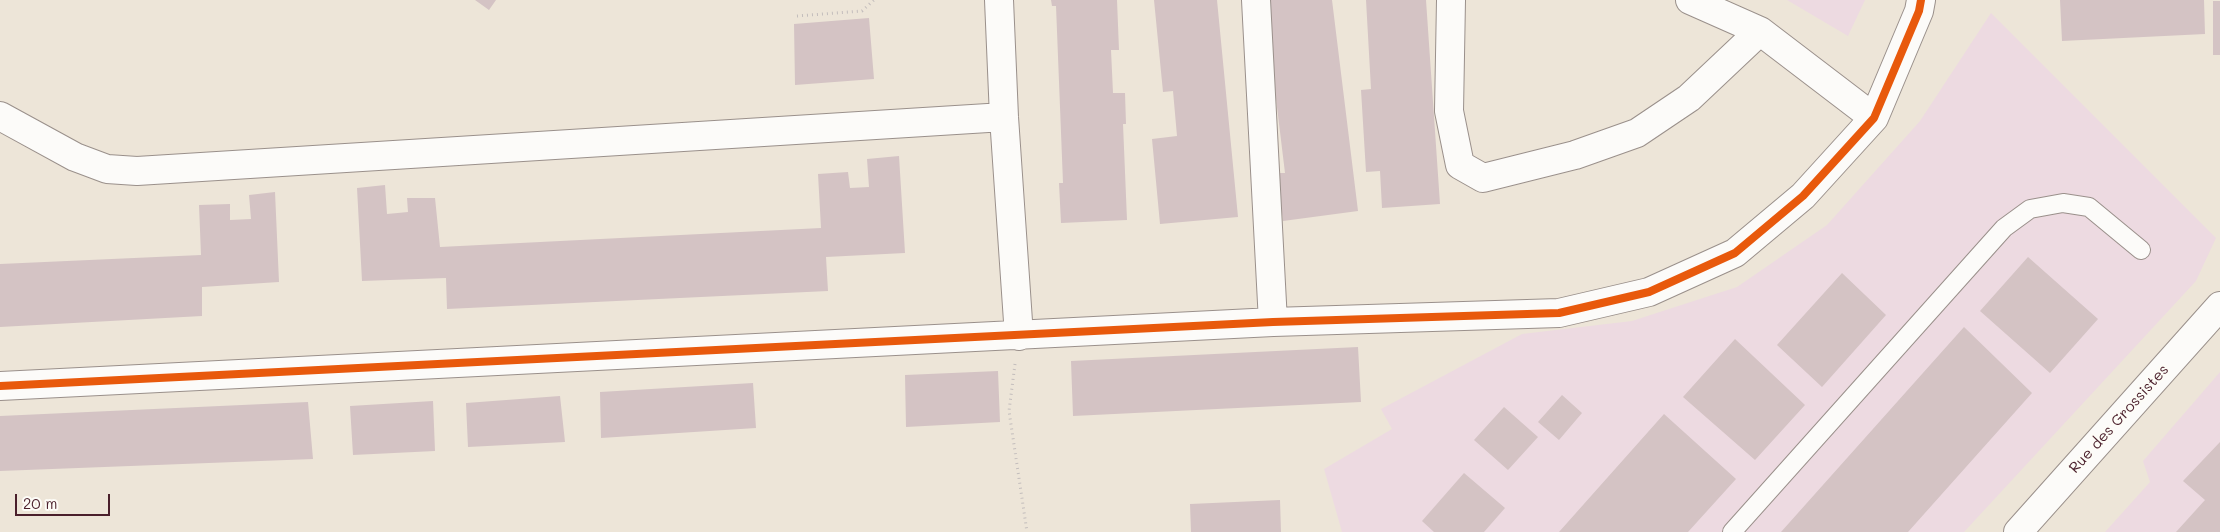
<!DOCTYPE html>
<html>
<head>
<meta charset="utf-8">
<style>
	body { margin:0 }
	#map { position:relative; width:2220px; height:532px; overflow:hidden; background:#ede5d8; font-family:Mali,sans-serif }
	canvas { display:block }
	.scale { position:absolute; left:15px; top:494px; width:95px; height:22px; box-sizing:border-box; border:2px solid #4a1f2b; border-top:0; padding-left:6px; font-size:15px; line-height:18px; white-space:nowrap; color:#4a1f2b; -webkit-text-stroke:4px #fdfcf7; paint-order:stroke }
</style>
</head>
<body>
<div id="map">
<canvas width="2220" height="532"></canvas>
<div class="scale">20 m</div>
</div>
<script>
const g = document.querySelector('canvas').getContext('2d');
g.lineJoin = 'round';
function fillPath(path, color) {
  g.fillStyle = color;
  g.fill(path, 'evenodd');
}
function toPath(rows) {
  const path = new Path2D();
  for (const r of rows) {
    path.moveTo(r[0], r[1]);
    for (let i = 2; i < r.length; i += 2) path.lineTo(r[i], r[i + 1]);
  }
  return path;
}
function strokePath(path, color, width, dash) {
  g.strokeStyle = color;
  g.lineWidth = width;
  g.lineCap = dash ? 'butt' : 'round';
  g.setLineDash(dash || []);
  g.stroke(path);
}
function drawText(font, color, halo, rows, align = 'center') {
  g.font = font + ' Mali,sans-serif';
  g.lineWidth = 4.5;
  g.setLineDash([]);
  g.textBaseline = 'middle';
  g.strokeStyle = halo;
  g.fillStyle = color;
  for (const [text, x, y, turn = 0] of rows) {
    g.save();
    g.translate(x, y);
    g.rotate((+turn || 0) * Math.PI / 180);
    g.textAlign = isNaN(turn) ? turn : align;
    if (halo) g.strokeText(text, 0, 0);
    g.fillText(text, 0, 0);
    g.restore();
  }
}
fillPath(toPath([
	[1787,0,1865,0,1848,36],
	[1991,13,2216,238,2196,281,1964,532,1342,532,1324,469,1392,429,1381,409,1522,334,1632,321,1737,287,1827,225,1920,121],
	[2220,372,2220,532,2105,532,2150,482,2143,461]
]), '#eddae1');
fillPath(toPath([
	[475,0,496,0,489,10],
	[1051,0,1117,0,1119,50,1111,50,1113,93,1125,93,1126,124,1123,124,1127,220,1061,223,1059,183,1063,183,1056,6,1052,6],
	[1154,0,1217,0,1238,217,1160,224,1152,139,1177,136,1173,91,1163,92],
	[1264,0,1332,0,1358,211,1283,221,1277,173,1285,173],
	[1366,0,1426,0,1440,204,1382,208,1380,171,1366,172,1361,90,1371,89],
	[2060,0,2204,0,2205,34,2062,41],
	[2213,1,2220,1,2220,55,2213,55],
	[869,18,874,79,795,85,794,24],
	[899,156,905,253,826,257,828,291,447,309,446,278,362,281,357,188,385,185,387,214,408,212,407,198,435,198,440,247,821,228,818,174,848,172,850,188,869,187,867,159],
	[275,192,279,282,202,287,202,316,0,327,0,264,201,255,199,205,230,204,230,220,251,219,249,195],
	[2028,257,2098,319,2050,373,1980,311],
	[1842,273,1886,315,1822,387,1777,345],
	[1964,327,2032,393,1908,532,1781,532],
	[1735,339,1805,405,1755,460,1683,397],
	[1358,347,1361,402,1073,416,1071,361],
	[998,371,1000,422,906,427,905,375],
	[753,383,756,428,601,438,600,392],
	[1562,395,1582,413,1559,440,1538,422],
	[560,396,565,442,468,447,466,403],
	[433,401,435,451,353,455,350,406],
	[308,402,313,459,0,471,0,416],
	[1504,407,1538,437,1508,470,1474,440],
	[1664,414,1736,479,1688,532,1559,532],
	[2220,442,2220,532,2176,532,2205,500,2183,481],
	[1464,473,1505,508,1484,532,1434,532,1422,521],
	[1280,500,1281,532,1191,532,1190,504]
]), '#d4c3c4');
const lane = toPath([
	[1732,532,2004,228,2030,209,2063,203,2089,207,2141,250]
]);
const street = toPath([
	[999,0,1004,117,1019,336],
	[1256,0,1273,322],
	[1451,0,1449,111,1460,165,1483,178,1575,155,1637,133,1689,98,1760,31],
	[1690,0,1760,31,1874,118],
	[0,116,75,157,107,169,137,171,1004,117],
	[0,386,1273,322,1559,313,1649,292,1735,253,1803,196,1874,118,1919,11,1921,0],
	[2018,532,2220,306]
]);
strokePath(lane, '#9a908b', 20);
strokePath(street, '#9a908b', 30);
strokePath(toPath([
	[797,16,862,11,874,0],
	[1015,364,1009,411,1027,532]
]), '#c3bdbc', 3, [1, 4]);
strokePath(lane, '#fcfbf9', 18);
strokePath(street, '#fcfbf9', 28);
strokePath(toPath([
	[0,386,1273,322,1559,313,1649,292,1735,253,1803,196,1874,118,1919,11,1921,0]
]), '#e8590c', 8);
drawText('15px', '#4a1f2b', '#fdfcf7', [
	["Rue des Grossistes",2119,419,-48]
]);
</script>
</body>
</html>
